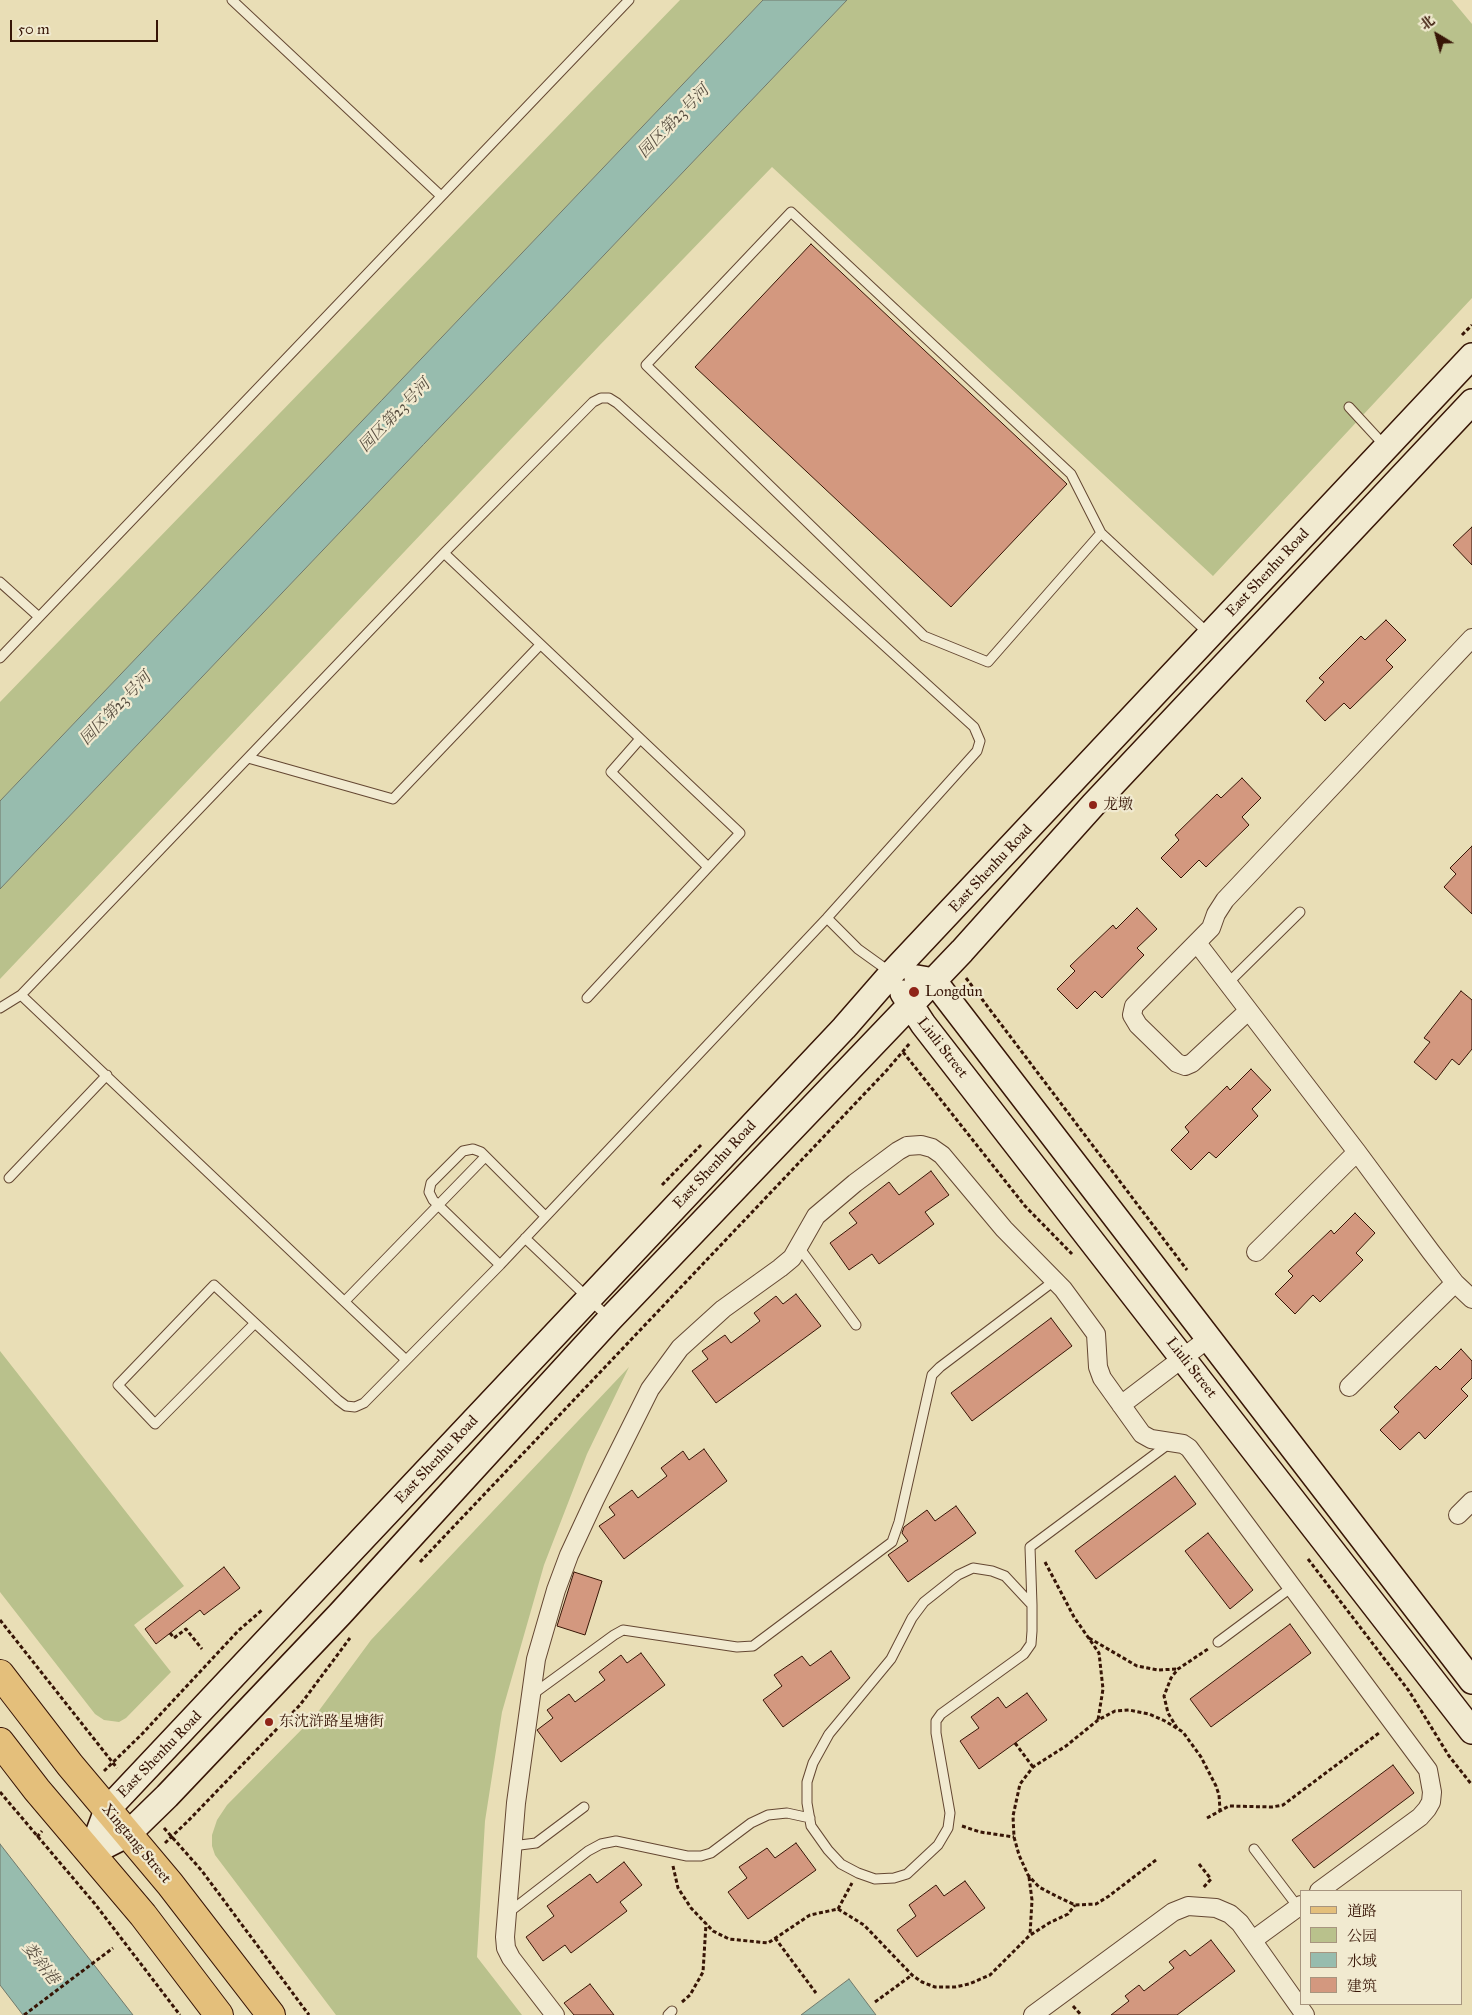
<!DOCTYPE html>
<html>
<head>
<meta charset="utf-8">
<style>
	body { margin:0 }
	#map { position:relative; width:1472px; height:2015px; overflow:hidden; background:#e9deb6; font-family:"IM FELL Great Primer","Noto Serif SC",serif }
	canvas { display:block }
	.legend { position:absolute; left:1300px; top:1890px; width:162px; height:115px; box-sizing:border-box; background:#f1ead0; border:1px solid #a7957f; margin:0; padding:6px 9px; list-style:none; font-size:15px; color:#371506 }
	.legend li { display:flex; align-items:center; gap:10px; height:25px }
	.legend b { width:25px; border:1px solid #a7957f }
	.north { position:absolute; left:1412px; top:10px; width:50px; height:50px; -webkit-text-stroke:4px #f1ead0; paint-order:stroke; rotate:323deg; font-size:14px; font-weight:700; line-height:20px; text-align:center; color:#371506 }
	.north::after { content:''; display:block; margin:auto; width:18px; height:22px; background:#371506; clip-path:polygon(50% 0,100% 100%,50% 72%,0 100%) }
	.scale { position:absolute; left:10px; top:20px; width:148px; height:22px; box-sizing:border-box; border:2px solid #371506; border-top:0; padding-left:6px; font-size:15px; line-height:18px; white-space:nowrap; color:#371506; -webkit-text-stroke:4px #f1ead0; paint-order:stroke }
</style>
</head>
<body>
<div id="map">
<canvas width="1472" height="2015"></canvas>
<ul class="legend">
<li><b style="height:6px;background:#e4bf7b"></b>道路</li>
<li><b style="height:14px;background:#b9c18c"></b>公园</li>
<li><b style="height:14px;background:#97bcae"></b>水域</li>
<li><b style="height:14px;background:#d3987f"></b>建筑</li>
</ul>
<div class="north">北</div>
<div class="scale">50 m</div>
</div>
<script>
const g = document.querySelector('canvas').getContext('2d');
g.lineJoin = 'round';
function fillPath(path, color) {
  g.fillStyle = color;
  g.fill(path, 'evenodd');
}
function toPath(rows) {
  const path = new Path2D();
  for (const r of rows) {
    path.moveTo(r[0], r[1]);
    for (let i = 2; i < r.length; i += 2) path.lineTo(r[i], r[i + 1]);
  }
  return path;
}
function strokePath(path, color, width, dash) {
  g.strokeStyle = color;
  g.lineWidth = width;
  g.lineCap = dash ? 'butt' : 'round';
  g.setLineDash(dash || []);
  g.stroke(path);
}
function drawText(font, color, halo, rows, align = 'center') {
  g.font = font + ' "IM FELL Great Primer","Noto Serif SC",serif';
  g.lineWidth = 4.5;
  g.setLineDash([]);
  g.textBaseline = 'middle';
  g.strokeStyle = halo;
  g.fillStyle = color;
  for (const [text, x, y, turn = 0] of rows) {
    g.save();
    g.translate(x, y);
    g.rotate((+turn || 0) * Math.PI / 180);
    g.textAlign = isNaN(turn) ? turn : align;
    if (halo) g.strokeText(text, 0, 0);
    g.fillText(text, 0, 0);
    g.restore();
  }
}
fillPath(toPath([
	[680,0,763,0,0,801,0,702],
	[847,0,1452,0,1472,24,1472,298,1213,576,772,167,599,346,0,979,0,889],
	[0,1351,184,1586,134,1625,171,1672,126,1718,119,1722,104,1720,95,1714,0,1592],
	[629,1367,587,1454,544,1565,502,1712,485,1821,477,1957,522,2015,336,2015,215,1855,212,1846,212,1835,217,1820,227,1805,315,1716,371,1640]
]), '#b9c18c');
const water = toPath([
	[763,0,847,0,0,889,0,801,763,0],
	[0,1844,133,2015,23,2015,0,1985,0,1844],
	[849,1979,876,2015,801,2015,849,1979]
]);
fillPath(water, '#97bcae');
strokePath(water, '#71796b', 1);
const building = toPath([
	[811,244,1067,484,951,607,695,367,811,244],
	[1472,527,1472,565,1453,545,1472,527],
	[1386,620,1406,640,1386,660,1393,667,1350,709,1344,703,1325,721,1306,701,1324,682,1319,678,1361,636,1365,640,1386,620],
	[1242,778,1261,798,1242,817,1249,825,1206,867,1199,860,1181,878,1161,858,1179,840,1175,835,1217,794,1221,798,1242,778],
	[1472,846,1472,914,1444,887,1456,874,1450,868,1472,846],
	[1137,908,1157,929,1137,948,1144,955,1102,998,1095,991,1077,1009,1057,989,1075,971,1070,966,1113,925,1116,929,1137,908],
	[1461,991,1472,1000,1472,1049,1459,1065,1452,1059,1436,1080,1414,1062,1430,1042,1424,1038,1461,991],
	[1251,1069,1271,1090,1252,1109,1258,1116,1216,1158,1209,1152,1191,1170,1171,1150,1189,1132,1185,1127,1227,1086,1230,1090,1251,1069],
	[931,1171,949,1195,925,1212,934,1224,879,1264,872,1254,849,1270,830,1243,857,1223,849,1213,889,1182,899,1195,931,1171],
	[1355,1213,1375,1233,1356,1253,1363,1260,1320,1302,1313,1295,1295,1314,1275,1294,1293,1276,1288,1271,1331,1230,1334,1234,1355,1213],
	[796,1294,821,1326,716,1403,692,1371,708,1359,702,1351,725,1335,731,1343,760,1321,754,1313,776,1296,783,1304,796,1294],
	[1051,1318,1072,1346,972,1421,951,1393,1051,1318],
	[1461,1349,1472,1361,1472,1378,1461,1389,1468,1396,1425,1439,1419,1432,1400,1450,1380,1430,1399,1412,1394,1407,1436,1366,1440,1370,1461,1349],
	[704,1449,727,1481,624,1559,599,1526,615,1515,609,1507,632,1490,638,1498,667,1476,661,1468,683,1451,689,1460,704,1449],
	[1175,1476,1196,1504,1096,1579,1075,1551,1175,1476],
	[956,1506,976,1533,908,1582,888,1555,908,1541,902,1533,904,1527,927,1510,935,1521,956,1506],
	[1208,1533,1253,1590,1230,1609,1185,1551,1208,1533],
	[224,1567,240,1588,204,1615,200,1610,156,1644,145,1629,224,1567],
	[574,1572,602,1581,585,1635,557,1626,574,1572],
	[1290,1624,1311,1653,1211,1727,1190,1699,1290,1624],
	[831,1651,850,1678,783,1727,763,1700,782,1686,774,1675,802,1656,810,1666,831,1651],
	[641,1653,665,1685,561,1762,537,1730,553,1718,547,1710,569,1694,575,1702,605,1680,599,1672,621,1655,627,1663,641,1653],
	[1027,1693,1047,1720,979,1769,960,1741,979,1728,971,1717,998,1697,1006,1708,1027,1693],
	[1393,1765,1414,1793,1314,1868,1292,1840,1393,1765],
	[796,1843,816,1870,748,1919,728,1892,747,1878,739,1867,767,1848,775,1858,796,1843],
	[624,1862,642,1885,620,1902,627,1911,571,1953,565,1945,543,1961,526,1937,554,1916,547,1906,590,1874,597,1883,624,1862],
	[965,1881,985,1908,917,1957,897,1930,916,1916,909,1905,936,1885,944,1896,965,1881],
	[1211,1940,1235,1971,1177,2015,1111,2015,1129,2001,1125,1996,1139,1985,1144,1991,1174,1968,1169,1962,1185,1950,1190,1956,1211,1940],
	[590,1984,614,2015,574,2015,564,2003,590,1984]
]);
fillPath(building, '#d3987f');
strokePath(building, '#371506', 1);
const service = toPath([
	[232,0,441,196],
	[1349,407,1384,445],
	[1101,533,988,662,924,636,646,365,791,212,1071,474,1101,533,1208,633],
	[444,553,740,833,587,998],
	[0,582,39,617],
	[0,658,629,0],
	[640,739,611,772,708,867],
	[248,758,393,799,540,645],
	[827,918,858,949,890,972],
	[1228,983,1300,912],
	[21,995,406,1360],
	[0,1008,21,995,444,553,593,402,601,398,609,398,617,403,974,727,980,741,977,751,827,918,500,1265,364,1403,355,1407,346,1406,338,1400,214,1285,118,1385,155,1424,255,1323],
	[9,1178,107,1075],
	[525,1238,608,1317],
	[798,1246,856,1325],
	[500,1265,433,1200,429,1192,431,1183,463,1151,473,1149,481,1152,545,1216],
	[345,1301,485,1157],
	[1032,1605,1005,1576,992,1571,973,1568,958,1575,924,1602,912,1618,891,1659,829,1734,813,1763,807,1782,807,1803,811,1826,828,1850,841,1864,858,1873,875,1879,894,1878,907,1874,938,1845,948,1828,950,1813,936,1733,936,1721,941,1714,1024,1654,1031,1644,1032,1631,1032,1605,1030,1547,1170,1443],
	[1218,1642,1292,1587],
	[533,1694,614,1635,623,1630,737,1647,753,1646,892,1542,899,1522,932,1375,940,1367,1054,1281],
	[512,1846,536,1843,584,1807],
	[1254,1849,1298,1907],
	[508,1913,588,1851,601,1844,616,1841,687,1856,701,1856,711,1853,751,1823,768,1815,787,1813,810,1818],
	[668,2015,672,2011]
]);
const minor = toPath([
	[1197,943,1357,1152,1431,1252,1455,1283,1472,1299],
	[1248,1011,1192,1063,1185,1066,1177,1063,1138,1025,1132,1015,1134,1006,1211,928,1216,914,1225,900,1472,638],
	[1256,1252,1357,1152],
	[1349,1387,1455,1283],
	[1121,1405,1209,1338],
	[1458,1515,1472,1501],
	[1253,1940,1301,1905],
	[555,2015,511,1958,506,1948,505,1937,516,1803,536,1659,556,1590,569,1555,595,1499,650,1389,680,1348,723,1309,780,1268,792,1258,816,1216,855,1183,898,1151,907,1146,921,1145,932,1148,942,1155,1004,1229,1063,1289,1096,1334,1098,1367,1102,1378,1142,1434,1151,1439,1183,1444,1189,1448,1428,1770,1432,1792,1431,1802,1427,1809,1420,1817,1319,1891],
	[1033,2015,1173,1912,1188,1906,1216,1908,1230,1914,1240,1923,1305,2015]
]);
const secondary = toPath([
	[917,978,934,981,1472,1681],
	[903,993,923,1024,1472,1731],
	[91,1853,107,1810,844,1028,892,973,1472,356],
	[91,1853,128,1834,167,1796,340,1614,610,1319,962,951,1093,805,1472,402]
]);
const primary = toPath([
	[0,1674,70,1765,170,1884,271,2015],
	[0,1742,37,1790,143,1915,219,2015]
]);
strokePath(service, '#644732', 11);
strokePath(minor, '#644732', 20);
strokePath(secondary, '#371506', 28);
strokePath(primary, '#371506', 30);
strokePath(toPath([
	[1462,335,1472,325],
	[966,978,1187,1270],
	[903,1052,1025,1206,1072,1254],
	[662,1185,701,1145],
	[1308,1559,1409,1691,1449,1756,1472,1785],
	[420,1562,887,1070,910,1043],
	[1045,1562,1074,1617,1099,1653,1103,1689,1098,1720],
	[0,1620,117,1768],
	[170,1633,174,1638,186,1629,202,1649],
	[1089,1638,1137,1666,1158,1670,1177,1669],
	[1177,1728,1168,1713,1164,1696,1171,1678,1178,1669,1208,1649],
	[1015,1743,1033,1767],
	[104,1771,143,1733,238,1631,262,1610],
	[0,1792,95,1904,180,2015],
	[1207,1818,1229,1806,1272,1807,1283,1805,1379,1733],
	[962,1826,980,1832,1014,1837],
	[164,1828,202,1871,309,2015],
	[37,1837,42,1831],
	[165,1843,188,1821,300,1705,350,1638],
	[1156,1860,1109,1896,1096,1904,1075,1905,1056,1896,1039,1887,1028,1875,1019,1855,1014,1837,1013,1816,1020,1784,1033,1767,1066,1746,1098,1720,1115,1711,1129,1710,1149,1714,1165,1721,1183,1732,1201,1757,1216,1786,1219,1795,1220,1810],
	[1199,1864,1211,1879,1203,1888],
	[673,1866,678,1888,691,1908,713,1931,729,1939,768,1943,810,1915,838,1909,864,1925,912,1975,922,1982,935,1987,955,1987,969,1984,990,1975,1029,1936,1049,1923,1068,1914,1075,1905],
	[1029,1877,1032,1900,1030,1935],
	[838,1909,852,1883],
	[775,1938,816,1993],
	[682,2002,690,1995,703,1972,706,1924],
	[875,2002,912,1975],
	[1073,2006,1081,2015],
	[24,2015,113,1948]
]), '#371506', 3, [4, 2.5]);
strokePath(service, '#f1ead0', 9);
strokePath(minor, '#f1ead0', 18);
strokePath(secondary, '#f1ead0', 25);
strokePath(primary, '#e4bf7b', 28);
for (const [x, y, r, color] of [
	[1093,805,5,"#8f2418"],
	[914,992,6,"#8f2418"],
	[269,1722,5,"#8f2418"]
]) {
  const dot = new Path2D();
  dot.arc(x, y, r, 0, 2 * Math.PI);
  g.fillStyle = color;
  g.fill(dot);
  strokePath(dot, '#f1ead0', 2);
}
drawText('15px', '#371506', '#f1ead0', [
	["East Shenhu Road",1268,573,-47],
	["East Shenhu Road",991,869,-47],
	["Liuli Street",942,1048,52],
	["East Shenhu Road",715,1165,-47],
	["Liuli Street",1191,1368,52],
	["East Shenhu Road",437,1460,-47],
	["East Shenhu Road",160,1755,-46],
	["Xingtang Street",136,1844,50]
]);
drawText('15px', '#371506', '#f1ead0', [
	["龙墩",1103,805],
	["Longdun",925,992],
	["东沈浒路星塘街",279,1722]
], 'left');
drawText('italic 16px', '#594f41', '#f1ead0', [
	["园区第23号河",674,122,-46],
	["园区第23号河",395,416,-46],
	["园区第23号河",116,709,-46],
	["娄斜港",40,1964,52]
]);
</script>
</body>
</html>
